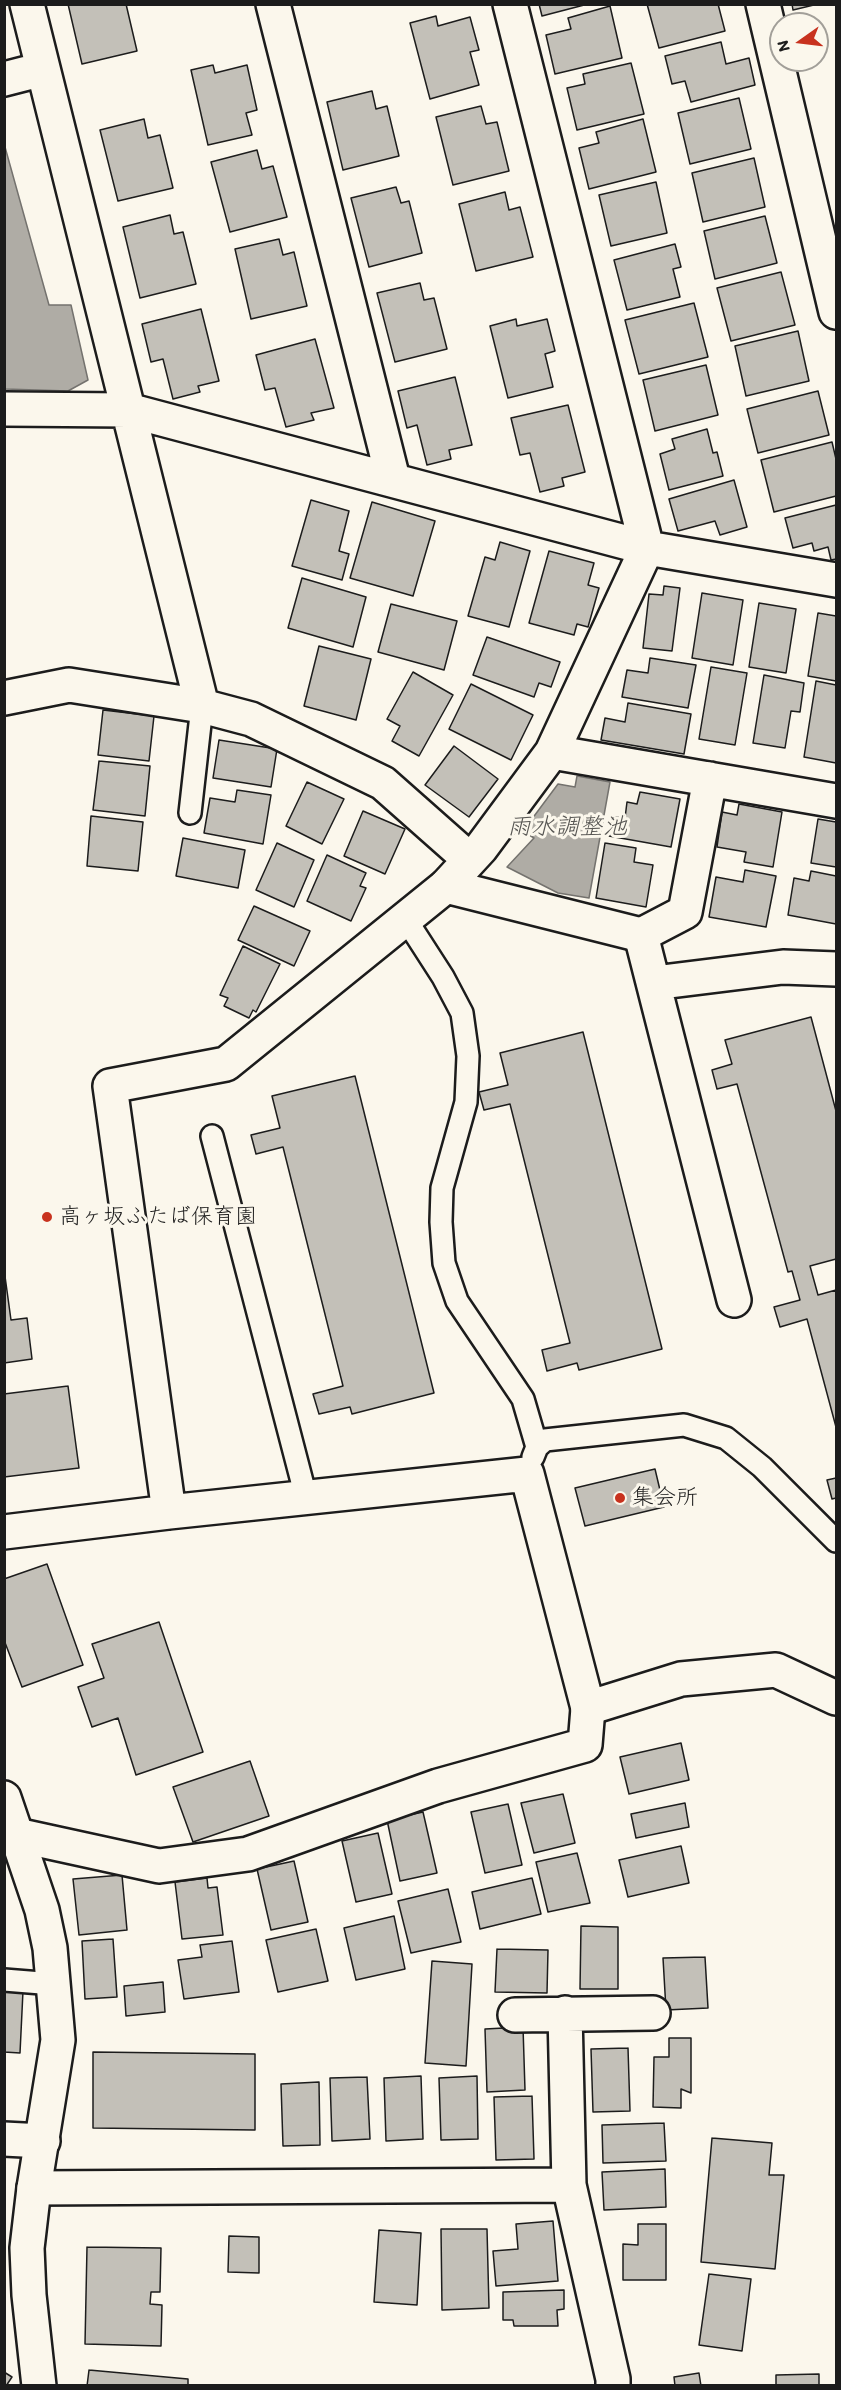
<!DOCTYPE html>
<html>
<head>
<meta charset="utf-8">
<style>
	body { margin:0 }
	#map { position:relative; width:841px; height:2390px; overflow:hidden; background:#fbf7ec; font-family:Itim,sans-serif }
	canvas { display:block }
	.frame { position:absolute; inset:0; border:6px solid #1c1c1c; pointer-events:none }
	.north { position:absolute; left:769px; top:12px; width:60px; height:60px; box-sizing:border-box; background:#fbf7ec; border:2px solid #a29f99; border-radius:50%; rotate:256deg; font-size:16px; font-weight:700; line-height:24px; text-align:center; color:#1c1c1c }
	.north::after { content:''; display:block; margin:auto; width:21px; height:27px; background:#c8321e; clip-path:polygon(50% 0,100% 100%,50% 72%,0 100%) }
</style>
</head>
<body>
<div id="map">
<canvas width="841" height="2390"></canvas>
<div class="frame"></div>
<div class="north">N</div>
</div>
<script>
const g = document.querySelector('canvas').getContext('2d');
g.lineJoin = 'round';
function fillPath(path, color) {
  g.fillStyle = color;
  g.fill(path, 'evenodd');
}
function toPath(rows) {
  const path = new Path2D();
  for (const r of rows) {
    path.moveTo(r[0], r[1]);
    for (let i = 2; i < r.length; i += 2) path.lineTo(r[i], r[i + 1]);
  }
  return path;
}
function strokePath(path, color, width, dash) {
  g.strokeStyle = color;
  g.lineWidth = width;
  g.lineCap = dash ? 'butt' : 'round';
  g.setLineDash(dash || []);
  g.stroke(path);
}
function drawText(font, color, halo, rows, align = 'center') {
  g.font = font + ' Itim,"Klee One",sans-serif';
  g.lineWidth = 6;
  g.setLineDash([]);
  g.textBaseline = 'middle';
  g.strokeStyle = halo;
  g.fillStyle = color;
  for (const [text, x, y, turn = 0] of rows) {
    g.save();
    g.translate(x, y);
    g.rotate((+turn || 0) * Math.PI / 180);
    g.textAlign = isNaN(turn) ? turn : align;
    if (halo) g.strokeText(text, 0, 0);
    g.fillText(text, 0, 0);
    g.restore();
  }
}
const water = toPath([
	[5,147,49,305,71,305,88,380,68,391,5,389,5,147],
	[577,776,610,782,589,898,558,893,507,867,534,838,523,831,558,784,575,787,577,776]
]);
fillPath(water, '#afaca5');
strokePath(water, '#74726e', 1.5);
const building = toPath([
	[68,4,126,4,137,51,82,64,68,4],
	[539,4,588,4,542,16,539,4],
	[647,4,718,4,725,31,659,48,647,4],
	[792,4,818,4,793,10,792,4],
	[610,6,622,58,555,74,546,35,571,29,568,18,610,6],
	[436,16,438,26,470,17,479,50,470,52,479,85,430,99,410,23,436,16],
	[721,42,726,64,749,58,755,85,691,102,685,81,672,84,665,56,721,42],
	[631,63,644,114,577,130,567,88,585,84,583,74,631,63],
	[213,65,215,73,247,65,257,110,246,113,252,135,208,145,191,70,213,65],
	[372,91,376,109,387,106,399,156,343,170,327,102,372,91],
	[739,98,751,149,690,164,678,113,739,98],
	[481,106,486,124,497,122,509,171,453,185,436,117,481,106],
	[144,119,148,138,160,135,173,188,118,201,100,130,144,119],
	[643,119,656,172,589,189,579,148,599,143,596,132,643,119],
	[257,150,262,169,273,166,287,217,230,232,211,162,257,150],
	[754,158,765,207,703,222,692,173,754,158],
	[656,182,667,233,611,246,599,195,656,182],
	[396,187,401,203,409,201,422,253,369,267,351,198,396,187],
	[505,192,509,210,520,207,533,257,476,271,459,204,505,192],
	[170,215,174,234,183,232,196,284,140,298,123,227,170,215],
	[765,216,777,263,715,279,704,231,765,216],
	[279,239,283,255,294,252,307,306,251,319,235,249,279,239],
	[675,244,681,267,673,269,680,297,627,310,614,260,675,244],
	[781,272,795,325,731,341,717,288,781,272],
	[420,283,424,300,434,298,447,349,395,362,377,293,420,283],
	[694,303,708,357,639,374,625,320,694,303],
	[201,309,219,381,198,386,200,392,173,399,163,359,151,362,142,324,201,309],
	[516,319,517,326,547,319,555,351,545,354,553,387,508,398,490,326,516,319],
	[798,331,809,381,746,396,735,346,798,331],
	[315,339,334,408,311,413,314,420,286,427,275,388,265,390,256,355,315,339],
	[706,365,718,415,655,431,643,380,706,365],
	[455,377,472,445,449,450,451,459,427,465,417,425,407,428,398,391,455,377],
	[818,391,829,435,758,453,747,409,818,391],
	[568,405,585,472,562,478,564,486,540,492,530,453,520,455,511,418,568,405],
	[707,429,713,453,717,452,723,476,669,490,660,454,675,449,672,439,707,429],
	[832,442,836,459,836,496,774,512,761,460,832,442],
	[734,480,747,527,720,535,715,521,678,531,669,499,734,480],
	[311,500,349,511,339,551,349,554,342,580,292,566,311,500],
	[372,502,435,521,413,596,350,578,372,502],
	[836,505,836,559,831,560,828,547,814,551,812,543,793,548,785,518,836,505],
	[500,542,530,551,509,627,468,616,485,557,495,560,500,542],
	[549,551,594,563,588,585,599,588,588,627,577,624,574,635,529,623,549,551],
	[302,578,366,597,353,647,288,628,302,578],
	[664,586,680,588,672,651,643,648,649,594,663,595,664,586],
	[702,593,743,600,733,665,692,658,702,593],
	[759,603,796,609,786,673,749,667,759,603],
	[391,604,457,621,444,670,378,652,391,604],
	[818,613,836,616,836,681,808,676,818,613],
	[487,637,560,662,551,687,539,683,534,697,473,675,487,637],
	[319,646,371,659,356,720,304,706,319,646],
	[650,658,696,665,688,708,622,697,627,670,648,673,650,658],
	[711,667,747,673,735,745,699,739,711,667],
	[413,672,453,695,419,756,392,741,400,726,387,719,413,672],
	[764,675,804,683,800,712,791,711,785,748,753,743,764,675],
	[816,681,836,685,836,763,804,757,816,681],
	[471,684,533,715,511,760,449,729,471,684],
	[628,703,691,714,684,754,601,740,605,718,625,722,628,703],
	[103,710,154,716,149,761,98,755,103,710],
	[219,740,277,749,271,787,213,778,219,740],
	[454,746,498,779,469,817,425,785,454,746],
	[99,761,150,766,145,816,93,810,99,761],
	[307,782,344,799,322,844,286,826,307,782],
	[237,790,271,795,263,844,204,833,210,798,235,802,237,790],
	[640,792,680,799,671,847,609,836,613,817,625,818,627,802,637,804,640,792],
	[739,804,782,812,773,867,744,862,746,852,717,847,722,812,737,815,739,804],
	[363,811,405,829,385,874,344,856,363,811],
	[91,816,143,822,138,871,87,866,91,816],
	[818,819,836,822,836,867,811,863,818,819],
	[183,838,245,850,238,888,176,876,183,838],
	[277,843,314,860,294,907,256,890,277,843],
	[605,843,636,848,634,862,653,865,646,907,596,898,605,843],
	[327,855,366,873,360,886,366,888,351,921,307,901,327,855],
	[745,870,776,876,766,927,709,917,716,877,743,882,745,870],
	[811,871,836,876,836,924,788,915,794,878,809,881,811,871],
	[254,906,310,931,294,966,238,940,254,906],
	[243,946,280,964,256,1012,253,1010,249,1018,224,1006,228,998,220,995,243,946],
	[811,1017,836,1111,836,1259,810,1266,818,1295,836,1290,836,1427,807,1319,780,1327,774,1307,800,1300,792,1271,788,1272,737,1084,717,1089,712,1070,732,1064,725,1040,811,1017],
	[583,1032,662,1349,579,1370,577,1363,547,1371,542,1350,570,1343,510,1104,484,1110,479,1092,508,1085,500,1053,583,1032],
	[355,1076,434,1393,352,1414,350,1407,319,1414,313,1394,343,1386,283,1147,256,1154,251,1135,280,1128,272,1096,355,1076],
	[4,1269,11,1320,27,1318,32,1359,4,1363,4,1269],
	[68,1386,79,1468,4,1477,4,1394,68,1386],
	[655,1469,664,1507,585,1526,575,1488,655,1469],
	[836,1478,836,1498,832,1499,827,1480,836,1478],
	[47,1564,83,1665,22,1687,4,1640,4,1579,47,1564],
	[159,1622,203,1752,136,1775,118,1718,92,1727,78,1687,104,1678,92,1644,159,1622],
	[681,1743,689,1780,629,1794,620,1757,681,1743],
	[250,1761,269,1816,193,1842,173,1787,250,1761],
	[563,1794,575,1843,534,1853,521,1803,563,1794],
	[685,1803,689,1827,636,1838,631,1814,685,1803],
	[508,1804,522,1865,485,1873,471,1812,508,1804],
	[423,1812,437,1873,400,1881,387,1820,423,1812],
	[378,1833,392,1894,356,1902,342,1841,378,1833],
	[681,1846,689,1883,628,1897,619,1860,681,1846],
	[577,1853,590,1903,548,1912,536,1862,577,1853],
	[294,1861,308,1922,271,1930,257,1869,294,1861],
	[122,1875,127,1930,79,1935,73,1879,122,1875],
	[207,1878,208,1888,217,1887,223,1935,182,1939,175,1882,207,1878],
	[532,1878,541,1914,480,1929,472,1892,532,1878],
	[448,1889,461,1942,411,1953,398,1901,448,1889],
	[394,1916,405,1969,356,1980,344,1928,394,1916],
	[581,1926,618,1927,618,1989,580,1989,581,1926],
	[316,1929,328,1981,278,1992,266,1940,316,1929],
	[113,1939,117,1997,85,1999,82,1941,113,1939],
	[232,1941,239,1992,184,1999,178,1960,202,1957,200,1945,232,1941],
	[497,1949,548,1950,547,1993,495,1992,497,1949],
	[705,1957,708,2008,666,2010,663,1958,705,1957],
	[432,1961,472,1964,466,2066,425,2063,432,1961],
	[163,1982,165,2012,126,2016,124,1986,163,1982],
	[4,1989,23,1991,20,2053,4,2052,4,1989],
	[523,2027,525,2090,487,2092,485,2029,523,2027],
	[669,2038,691,2038,691,2093,681,2089,681,2108,653,2107,654,2057,669,2057,669,2038],
	[628,2048,630,2111,593,2112,591,2049,628,2048],
	[93,2052,255,2054,255,2130,93,2128,93,2052],
	[421,2076,423,2139,386,2141,384,2078,421,2076],
	[477,2076,478,2139,441,2140,439,2078,477,2076],
	[367,2077,370,2139,332,2141,330,2078,367,2077],
	[319,2082,320,2145,283,2146,281,2084,319,2082],
	[532,2096,534,2159,496,2160,494,2097,532,2096],
	[664,2123,666,2161,603,2163,602,2125,664,2123],
	[712,2138,772,2143,769,2175,784,2175,775,2269,701,2262,712,2138],
	[665,2169,666,2207,604,2210,602,2172,665,2169],
	[553,2221,558,2281,496,2286,493,2251,518,2249,516,2224,553,2221],
	[638,2224,666,2224,666,2280,623,2280,623,2244,638,2245,638,2224],
	[441,2229,487,2229,489,2308,442,2310,441,2229],
	[379,2230,421,2233,417,2305,374,2302,379,2230],
	[229,2236,259,2237,259,2273,228,2272,229,2236],
	[87,2247,161,2248,160,2292,151,2292,150,2304,162,2305,161,2346,85,2344,87,2247],
	[709,2274,751,2279,742,2351,699,2345,709,2274],
	[564,2290,564,2309,557,2310,558,2326,514,2326,513,2320,503,2320,503,2292,564,2290],
	[89,2370,188,2379,188,2386,87,2386,89,2370],
	[4,2372,12,2377,6,2386,4,2386,4,2372],
	[699,2373,701,2386,675,2386,674,2377,699,2373],
	[819,2374,819,2386,776,2386,776,2375,819,2374]
]);
fillPath(building, '#c3c0b8');
strokePath(building, '#1c1c1c', 1.5);
const service = toPath([
	[190,813,202,706],
	[405,918,443,977,462,1013,468,1056,466,1102,442,1188,441,1222,444,1263,457,1301,523,1399,537,1447],
	[212,1136,306,1497],
	[533,1457,537,1447,545,1440,684,1425,726,1438,762,1467,836,1541],
	[4,1980,54,1984]
]);
const minor = toPath([
	[27,4,202,706],
	[273,4,393,479],
	[763,4,836,312],
	[4,79,43,69],
	[4,409,128,410,647,548,836,580],
	[4,698,69,685,202,706,251,719,383,783,470,860],
	[552,752,836,801],
	[710,779,685,912,641,935,734,1300],
	[446,886,481,848,552,752,647,548,510,4],
	[654,983,783,967,836,969],
	[17,1835,159,1866,248,1854,438,1786,585,1745,588,1708],
	[565,2013,569,2185,613,2379,613,2386],
	[515,2015,653,2013],
	[4,2139,43,2141],
	[34,2188,569,2185]
]);
const tertiary = toPath([
	[169,1512,110,1086,226,1064,446,886,641,935],
	[4,1532,169,1512,527,1474,588,1708,681,1679,776,1670,836,1698],
	[4,1798,42,1910,50,1948,58,2040,34,2188,27,2248,29,2295,39,2386]
]);
strokePath(service, '#1c1c1c', 26);
strokePath(minor, '#1c1c1c', 38);
strokePath(tertiary, '#1c1c1c', 38);
strokePath(service, '#fbf7ec', 21);
strokePath(minor, '#fbf7ec', 33);
strokePath(tertiary, '#fbf7ec', 33);
for (const [x, y, r, color] of [
	[47,1217,6,"#c8321e"],
	[620,1498,6,"#c8321e"]
]) {
  const dot = new Path2D();
  dot.arc(x, y, r, 0, 2 * Math.PI);
  g.fillStyle = color;
  g.fill(dot);
  strokePath(dot, '#fbf7ec', 2);
}
drawText('22px', '#1c1c1c', '#fbf7ec', [
	["高ヶ坂ふたば保育園",59,1217],
	["集会所",632,1498]
], 'left');
drawText('italic 24px', '#575653', '#fbf7ec', [
	["雨水調整池",567,828]
]);
</script>
</body>
</html>
